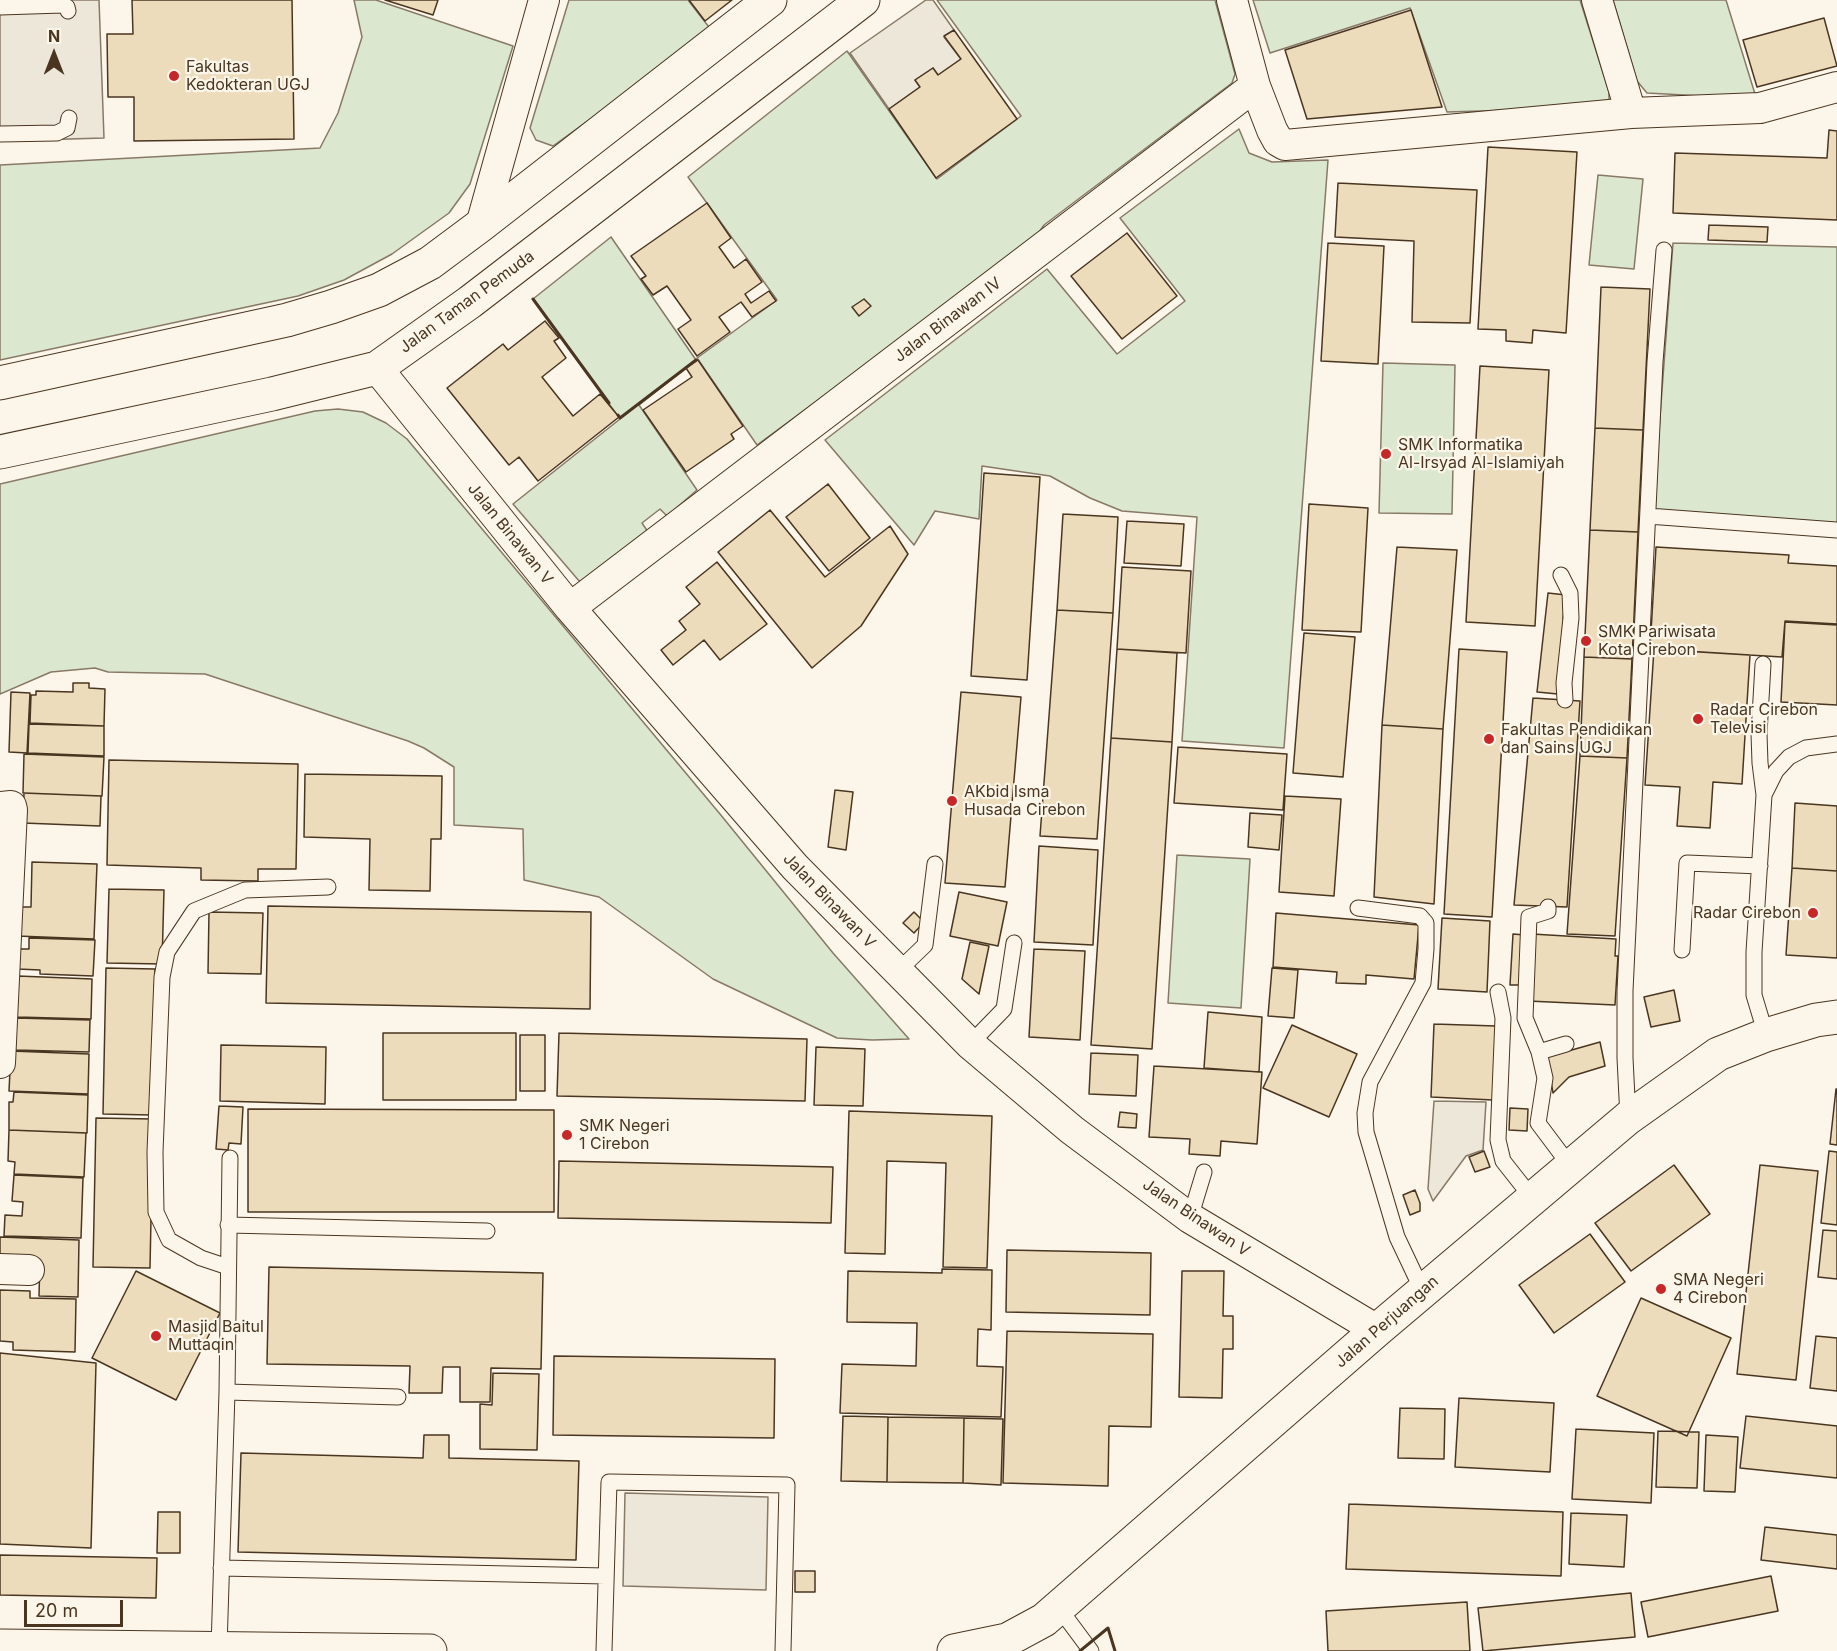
<!DOCTYPE html>
<html>
<head>
<meta charset="utf-8">
<style>
	body { margin:0 }
	#map { position:relative; width:1837px; height:1651px; overflow:hidden; background:#fbf6e9; font-family:Inter,sans-serif }
	canvas { display:block }
	.north { position:absolute; left:24px; top:24px; width:60px; height:60px; -webkit-text-stroke:4px #fbf6e9; paint-order:stroke; rotate:0deg; font-size:16px; font-weight:700; line-height:24px; text-align:center; color:#4a3520 }
	.north::after { content:''; display:block; margin:auto; width:21px; height:27px; background:#4a3520; clip-path:polygon(50% 0,100% 100%,50% 72%,0 100%) }
	.scale { position:absolute; left:24px; top:1600px; width:99px; height:27px; box-sizing:border-box; border:3px solid #4a3520; border-top:0; padding-left:8px; font-size:18px; line-height:21px; white-space:nowrap; color:#4a3520; -webkit-text-stroke:4px #fbf6e9; paint-order:stroke }
</style>
</head>
<body>
<div id="map">
<canvas width="1837" height="1651"></canvas>
<div class="north">N</div>
<div class="scale">20 m</div>
</div>
<script>
const g = document.querySelector('canvas').getContext('2d');
g.lineJoin = 'round';
function fillPath(path, color) {
  g.fillStyle = color;
  g.fill(path, 'evenodd');
}
function toPath(rows) {
  const path = new Path2D();
  for (const r of rows) {
    path.moveTo(r[0], r[1]);
    for (let i = 2; i < r.length; i += 2) path.lineTo(r[i], r[i + 1]);
  }
  return path;
}
function strokePath(path, color, width, dash) {
  g.strokeStyle = color;
  g.lineWidth = width;
  g.lineCap = dash ? 'butt' : 'round';
  g.setLineDash(dash || []);
  g.stroke(path);
}
function drawText(font, color, halo, rows, align = 'center') {
  g.font = font + ' Inter,sans-serif';
  g.lineWidth = 4.5;
  g.setLineDash([]);
  g.textBaseline = 'middle';
  g.strokeStyle = halo;
  g.fillStyle = color;
  for (const [text, x, y, turn = 0] of rows) {
    g.save();
    g.translate(x, y);
    g.rotate((+turn || 0) * Math.PI / 180);
    g.textAlign = isNaN(turn) ? turn : align;
    if (halo) g.strokeText(text, 0, 0);
    g.fillText(text, 0, 0);
    g.restore();
  }
}
const green = toPath([
	[354,0,376,0,513,46,470,184,449,213,392,254,344,280,298,296,0,360,0,165,320,148,338,113,362,37,354,0],
	[569,0,688,0,712,31,553,146,536,140,530,128,569,0],
	[937,0,1215,0,1235,74,1232,83,1044,225,1035,238,1015,255,757,445,697,358,777,300,688,177,847,51,937,179,1021,116,937,0],
	[1253,0,1580,0,1609,92,1609,100,1580,108,1447,112,1410,8,1270,53,1253,0],
	[1613,0,1726,0,1755,94,1703,96,1647,93,1637,81,1613,0],
	[1239,129,1249,153,1272,162,1328,160,1284,748,1182,741,1197,517,1122,511,1090,498,1050,476,982,466,979,519,935,511,914,545,825,440,1047,269,1117,354,1185,301,1120,218,1239,129],
	[1598,175,1643,179,1634,269,1589,265,1598,175],
	[611,237,696,360,639,405,697,490,667,516,660,509,642,523,648,532,580,582,513,504,620,419,533,299,611,237],
	[1673,243,1837,247,1837,524,1653,511,1673,243],
	[1383,363,1455,365,1452,514,1379,513,1383,363],
	[338,409,363,412,386,423,407,439,720,814,833,953,909,1039,872,1040,837,1038,713,979,599,897,524,880,523,829,454,825,454,767,424,748,408,741,205,674,108,672,95,668,51,672,0,694,0,484,315,411,338,409],
	[1177,855,1250,859,1241,1008,1168,1003,1177,855]
]);
fillPath(green, '#dce7d0');
strokePath(green, '#887966', 1.5);
const parking = toPath([
	[0,0,99,0,104,138,0,141,0,0],
	[926,0,933,0,954,30,944,37,961,59,938,75,933,68,915,80,920,87,889,109,850,53,926,0],
	[1434,1101,1486,1102,1483,1150,1466,1156,1433,1201,1428,1189,1434,1101],
	[625,1493,768,1497,766,1590,623,1586,625,1493]
]);
fillPath(parking, '#ede7d9');
strokePath(parking, '#887966', 1.5);
const building = toPath([
	[132,0,292,0,294,139,134,141,134,97,108,97,107,34,133,34,132,0],
	[385,0,438,0,433,15,385,0],
	[689,0,732,0,705,21,689,0],
	[1411,10,1442,107,1307,119,1285,50,1411,10],
	[1824,18,1837,66,1757,87,1743,40,1824,18],
	[954,30,1017,119,936,178,889,109,920,87,915,80,933,68,938,75,961,59,944,36,954,30],
	[1829,130,1837,131,1837,220,1673,213,1675,153,1827,158,1829,130],
	[1488,147,1577,152,1566,333,1533,330,1532,343,1506,341,1506,330,1478,329,1488,147],
	[1338,183,1477,190,1470,323,1412,322,1414,241,1335,237,1338,183],
	[707,203,731,238,719,247,734,268,746,259,762,282,745,294,751,303,769,291,776,301,752,317,741,302,719,317,730,332,697,356,678,329,691,320,667,286,653,295,641,279,646,276,631,256,707,203],
	[1709,225,1768,227,1767,242,1708,240,1709,225],
	[1127,233,1177,296,1122,339,1071,276,1127,233],
	[1328,243,1384,246,1378,364,1321,361,1328,243],
	[1601,287,1650,289,1643,430,1595,428,1601,287],
	[864,299,871,306,859,316,852,307,864,299],
	[545,321,559,338,554,341,566,358,542,377,573,416,600,394,619,417,538,481,519,457,509,465,447,388,503,344,508,350,545,321],
	[698,360,743,426,731,434,734,439,686,472,643,410,692,377,686,368,698,360],
	[1480,366,1549,370,1535,626,1466,622,1480,366],
	[1595,428,1643,430,1638,532,1590,530,1595,428],
	[984,473,1040,477,1027,680,971,676,984,473],
	[828,484,870,538,829,571,786,517,828,484],
	[1309,504,1368,508,1361,632,1302,630,1309,504],
	[770,510,825,577,890,526,908,554,861,626,812,668,718,552,770,510],
	[1063,514,1118,517,1113,613,1057,610,1063,514],
	[1127,521,1184,524,1181,566,1124,563,1127,521],
	[1590,530,1638,532,1632,659,1584,657,1590,530],
	[1397,547,1457,550,1443,729,1382,725,1397,547],
	[1656,547,1789,555,1788,563,1837,566,1837,624,1785,621,1782,657,1650,649,1656,547],
	[717,562,767,624,720,660,704,640,673,665,661,650,686,630,679,621,700,604,686,587,717,562],
	[1122,567,1191,571,1186,653,1117,649,1122,567],
	[1548,593,1566,595,1563,619,1566,619,1558,694,1537,692,1548,593],
	[1057,610,1113,613,1097,839,1040,836,1057,610],
	[1785,622,1837,625,1837,705,1781,702,1785,622],
	[1304,633,1355,637,1343,777,1293,773,1304,633],
	[1117,649,1177,653,1172,742,1111,738,1117,649],
	[1459,649,1507,652,1492,917,1444,914,1459,649],
	[1654,649,1750,655,1742,784,1713,782,1710,828,1677,826,1680,787,1645,785,1654,649],
	[1584,657,1632,659,1627,758,1580,756,1584,657],
	[73,683,89,683,89,688,105,689,104,726,30,723,31,695,36,695,36,691,73,692,73,683],
	[11,692,30,693,27,753,9,752,11,692],
	[961,692,1021,697,1005,887,945,883,961,692],
	[1533,698,1580,701,1567,907,1514,905,1533,698],
	[29,724,104,726,104,756,28,753,29,724],
	[1382,725,1443,729,1434,904,1374,897,1382,725],
	[1111,738,1172,742,1152,1049,1091,1045,1111,738],
	[1178,747,1287,754,1283,810,1174,803,1178,747],
	[24,754,104,757,102,796,23,793,24,754],
	[1580,756,1627,758,1615,936,1567,934,1580,756],
	[109,760,298,764,296,869,258,869,258,881,201,880,201,868,107,865,109,760],
	[305,774,442,776,441,839,431,839,430,891,369,890,370,839,304,837,305,774],
	[835,790,853,792,846,850,828,847,835,790],
	[24,793,101,796,100,826,23,823,24,793],
	[1285,796,1341,799,1334,896,1279,892,1285,796],
	[1795,803,1837,806,1837,871,1792,868,1795,803],
	[1250,813,1282,815,1279,850,1248,847,1250,813],
	[1039,846,1098,850,1093,945,1034,942,1039,846],
	[32,862,97,864,94,939,17,936,18,907,31,907,32,862],
	[1792,868,1837,871,1837,958,1786,955,1792,868],
	[109,889,164,890,162,964,107,963,109,889],
	[959,892,1007,902,998,946,950,936,959,892],
	[268,906,591,912,590,1009,266,1003,268,906],
	[209,912,263,913,261,974,208,973,209,912],
	[914,912,924,922,914,933,903,923,914,912],
	[1276,913,1419,925,1414,979,1366,975,1366,984,1336,983,1337,972,1273,967,1276,913],
	[1442,918,1490,921,1487,992,1438,989,1442,918],
	[1513,934,1525,935,1522,985,1510,985,1513,934],
	[1532,934,1616,939,1615,956,1618,956,1615,1005,1528,1001,1532,934],
	[29,938,95,940,93,976,40,974,40,970,18,969,19,949,29,949,29,938],
	[970,942,989,946,979,994,962,979,970,942],
	[1034,949,1085,951,1080,1040,1029,1037,1034,949],
	[106,968,155,969,152,1115,103,1114,106,968],
	[1272,968,1298,970,1294,1018,1268,1016,1272,968],
	[18,976,92,979,91,1019,17,1017,18,976],
	[1674,990,1680,1021,1651,1027,1644,997,1674,990],
	[1208,1012,1262,1017,1259,1072,1204,1068,1208,1012],
	[16,1018,90,1020,89,1052,15,1050,16,1018],
	[1434,1024,1496,1026,1493,1100,1431,1097,1434,1024],
	[1292,1025,1357,1054,1329,1117,1263,1088,1292,1025],
	[383,1033,516,1033,516,1100,383,1100,383,1033],
	[559,1033,807,1039,805,1101,557,1096,559,1033],
	[520,1035,545,1035,545,1091,520,1091,520,1035],
	[1600,1042,1605,1066,1569,1077,1553,1093,1547,1057,1600,1042],
	[221,1045,326,1047,325,1104,220,1101,221,1045],
	[816,1047,865,1049,863,1106,814,1105,816,1047],
	[11,1051,89,1054,88,1094,9,1091,11,1051],
	[1091,1053,1138,1055,1136,1096,1089,1094,1091,1053],
	[1154,1066,1262,1072,1257,1144,1221,1141,1220,1156,1189,1154,1190,1139,1149,1137,1154,1066],
	[1836,1089,1837,1089,1837,1145,1830,1144,1836,1089],
	[14,1092,88,1095,87,1133,9,1130,9,1102,13,1102,14,1092],
	[219,1106,243,1107,241,1144,229,1143,228,1150,216,1149,219,1106],
	[1510,1108,1528,1109,1527,1131,1509,1130,1510,1108],
	[248,1109,554,1110,554,1212,248,1212,248,1109],
	[849,1111,992,1116,987,1268,943,1267,946,1163,887,1161,885,1254,845,1253,849,1111],
	[1120,1112,1137,1114,1136,1128,1118,1127,1120,1112],
	[96,1118,153,1119,150,1268,93,1267,96,1118],
	[9,1130,86,1133,84,1177,14,1174,15,1162,8,1161,9,1130],
	[1484,1151,1490,1167,1475,1172,1469,1157,1484,1151],
	[1829,1151,1837,1152,1837,1225,1821,1223,1829,1151],
	[559,1161,833,1167,831,1223,558,1218,559,1161],
	[1674,1165,1710,1214,1631,1271,1595,1223,1674,1165],
	[1760,1165,1818,1171,1796,1380,1737,1374,1760,1165],
	[14,1175,83,1178,81,1238,4,1236,5,1215,22,1216,23,1202,12,1201,14,1175],
	[1415,1190,1420,1203,1420,1211,1410,1215,1403,1195,1415,1190],
	[1823,1230,1837,1231,1837,1279,1818,1277,1823,1230],
	[1590,1234,1625,1282,1554,1333,1519,1285,1590,1234],
	[0,1237,79,1240,78,1297,39,1296,40,1260,0,1258,0,1237],
	[1007,1250,1151,1253,1150,1315,1006,1312,1007,1250],
	[269,1267,543,1273,541,1369,491,1368,490,1402,460,1402,460,1367,443,1367,442,1393,409,1393,410,1366,267,1364,269,1267],
	[942,1269,992,1270,991,1330,978,1329,977,1366,1003,1367,1001,1417,840,1413,842,1364,916,1366,917,1323,847,1322,848,1271,942,1273,942,1269],
	[136,1271,220,1313,176,1400,92,1358,136,1271],
	[1182,1271,1224,1271,1223,1316,1233,1316,1233,1349,1223,1349,1222,1398,1179,1397,1182,1271],
	[0,1290,30,1291,30,1298,76,1299,75,1352,13,1350,13,1342,0,1341,0,1290],
	[1641,1298,1731,1338,1687,1436,1597,1396,1641,1298],
	[1007,1331,1153,1334,1151,1427,1109,1426,1108,1486,1003,1483,1007,1331],
	[1816,1336,1837,1338,1837,1391,1810,1388,1816,1336],
	[0,1353,96,1363,91,1548,0,1544,0,1353],
	[554,1356,775,1359,774,1438,553,1435,554,1356],
	[493,1373,539,1374,537,1450,480,1449,480,1404,492,1405,493,1373],
	[1459,1398,1554,1403,1550,1472,1455,1467,1459,1398],
	[1400,1408,1445,1409,1444,1459,1398,1458,1400,1408],
	[843,1416,888,1417,887,1482,841,1481,843,1416],
	[1746,1416,1837,1426,1837,1478,1740,1468,1746,1416],
	[888,1417,964,1418,963,1483,887,1482,888,1417],
	[964,1418,1003,1419,1001,1485,963,1483,964,1418],
	[1576,1429,1654,1433,1651,1503,1572,1499,1576,1429],
	[1658,1431,1699,1432,1697,1488,1656,1487,1658,1431],
	[424,1435,449,1435,449,1458,579,1461,576,1560,238,1552,241,1453,423,1458,424,1435],
	[1706,1435,1738,1437,1735,1492,1704,1491,1706,1435],
	[1349,1504,1563,1512,1561,1576,1346,1569,1349,1504],
	[158,1512,180,1512,180,1553,157,1553,158,1512],
	[1571,1513,1627,1515,1624,1567,1569,1564,1571,1513],
	[1765,1527,1837,1535,1837,1569,1761,1560,1765,1527],
	[0,1555,157,1558,156,1598,0,1595,0,1555],
	[795,1571,815,1571,815,1592,795,1592,795,1571],
	[1771,1576,1778,1611,1648,1637,1641,1602,1771,1576],
	[1631,1593,1635,1637,1483,1651,1478,1608,1631,1593],
	[1467,1602,1470,1651,1328,1651,1326,1611,1467,1602]
]);
fillPath(building, '#ecdcbc');
strokePath(building, '#4a3520', 1.5);
const service = toPath([
	[0,7,62,5,67,7,68,11],
	[0,134,57,133,67,128,69,118],
	[1648,516,1837,530],
	[1561,575,1570,593,1571,618,1564,683,1565,700],
	[1763,664,1759,734,1760,763,1764,795],
	[1358,908,1420,916,1426,923,1426,949,1423,983,1370,1082,1365,1113,1366,1132,1397,1237,1423,1292],
	[1682,950,1687,863,1760,866],
	[898,971,925,945,935,864],
	[1498,992,1503,1018,1498,1140,1503,1161,1533,1199],
	[1766,1035,1754,995,1754,952,1764,795,1776,771,1789,757,1806,748,1837,744],
	[970,1044,1004,1009,1014,943],
	[1566,1044,1539,1052,1545,1078,1538,1123,1571,1167],
	[1539,1052,1525,1018,1529,917,1548,911,1548,907],
	[1628,1118,1625,1058,1625,991,1655,362,1664,250],
	[1190,1218,1204,1172],
	[228,1225,487,1231],
	[228,1267,201,1258,169,1240,156,1212,155,1152,162,977,167,952,194,911,245,890,328,887],
	[227,1392,398,1397],
	[221,1568,606,1576],
	[1059,1608,1091,1651],
	[219,1648,227,1392,230,1158],
	[604,1651,609,1482,787,1485,783,1651]
]);
const minor = toPath([
	[1597,0,1631,113],
	[1255,86,1272,130,1278,141,1285,145,1631,113,1760,108,1837,87],
	[481,225,544,0],
	[377,368,570,608,795,867,970,1044,1072,1130,1190,1218,1377,1330],
	[570,608,1255,86,1232,0],
	[0,807,11,806,12,810,0,1063],
	[0,1269,29,1270]
]);
const tertiary = toPath([
	[0,383,287,320,331,307,379,290,430,263,481,225,770,0],
	[0,452,272,394,377,368,470,302,863,0],
	[0,1646,430,1651],
	[954,1651,1007,1640,1044,1620,1377,1330,1628,1118,1718,1054,1766,1035,1816,1020,1837,1017]
]);
strokePath(service, '#4a3520', 17);
strokePath(minor, '#4a3520', 32);
strokePath(tertiary, '#4a3520', 35);
strokePath(service, '#fbf6e9', 15);
strokePath(minor, '#fbf6e9', 30);
strokePath(tertiary, '#fbf6e9', 33);
strokePath(toPath([
	[533,299,609,403],
	[618,415,620,418,696,360],
	[1080,1651,1108,1628,1115,1651]
]), '#4a3520', 3);
for (const [x, y, r, color] of [
	[174,76,6,"#c62828"],
	[1386,454,6,"#c62828"],
	[1586,641,6,"#c62828"],
	[1698,719,6,"#c62828"],
	[1489,739,6,"#c62828"],
	[952,801,6,"#c62828"],
	[1813,913,6,"#c62828"],
	[567,1135,6,"#c62828"],
	[1661,1289,6,"#c62828"],
	[156,1336,6,"#c62828"]
]) {
  const dot = new Path2D();
  dot.arc(x, y, r, 0, 2 * Math.PI);
  g.fillStyle = color;
  g.fill(dot);
  strokePath(dot, '#fbf6e9', 2);
}
drawText('16px', '#4a3520', '#fbf6e9', [
	["Fakultas",186,67],
	["Kedokteran UGJ",186,85],
	["SMK Informatika",1398,445],
	["Al-Irsyad Al-Islamiyah",1398,463],
	["SMK Pariwisata",1598,632],
	["Kota Cirebon",1598,650],
	["Radar Cirebon",1710,710],
	["Televisi",1710,728],
	["Fakultas Pendidikan",1501,730],
	["dan Sains UGJ",1501,748],
	["AKbid Isma",964,792],
	["Husada Cirebon",964,810],
	["Radar Cirebon",1801,913,"right"],
	["SMK Negeri",579,1126],
	["1 Cirebon",579,1144],
	["SMA Negeri",1673,1280],
	["4 Cirebon",1673,1298],
	["Masjid Baitul",168,1327],
	["Muttaqin",168,1345]
], 'left');
drawText('16px', '#4a3520', '#fbf6e9', [
	["Jalan Taman Pemuda",467,302,-36],
	["Jalan Binawan IV",948,320,-37],
	["Jalan Binawan V",510,534,51],
	["Jalan Binawan V",829,901,46],
	["Jalan Binawan V",1196,1218,34],
	["Jalan Perjuangan",1387,1322,-41]
]);
</script>
</body>
</html>
